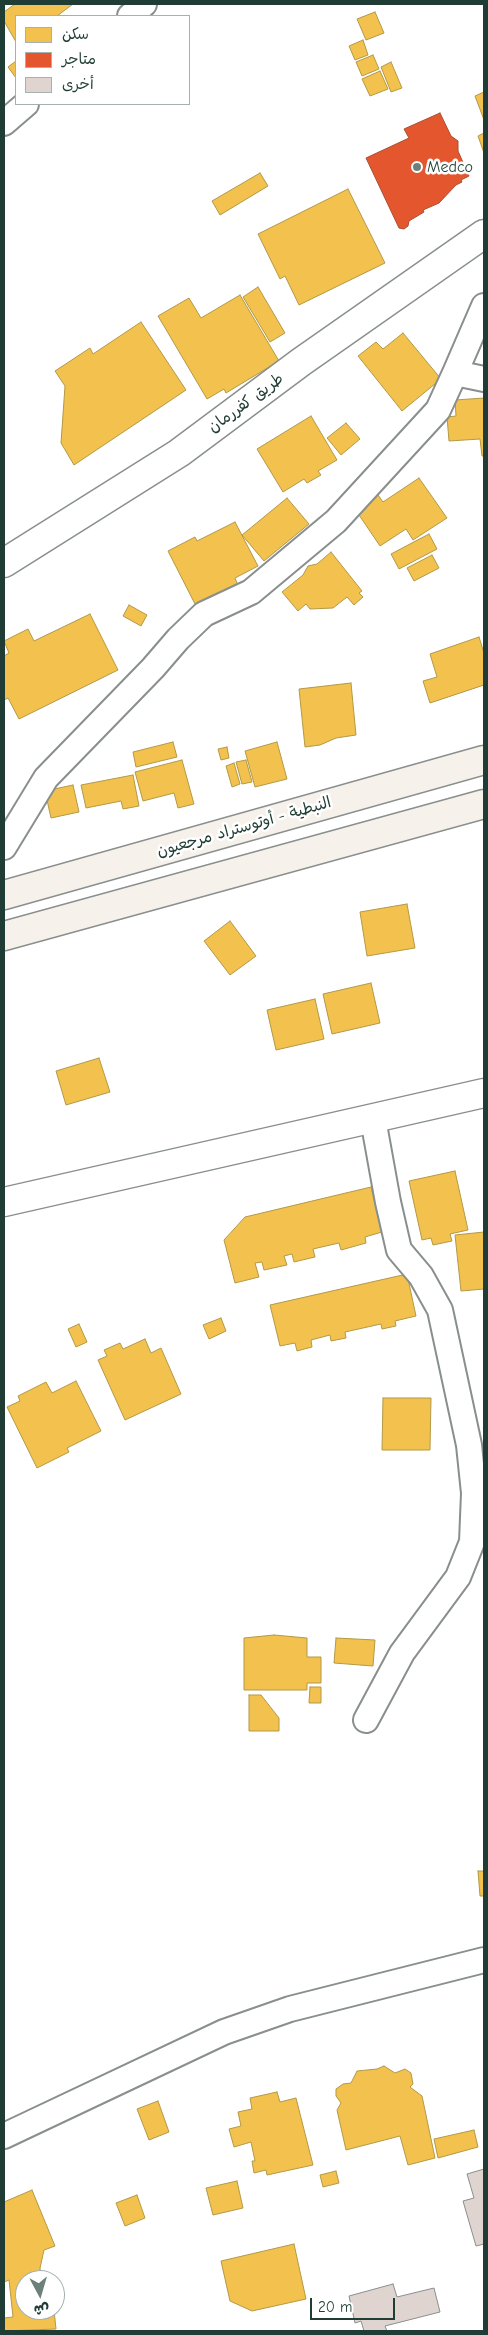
<!DOCTYPE html>
<html>
<head>
<meta charset="utf-8">
<style>
	body { margin:0 }
	#map { position:relative; width:488px; height:2335px; overflow:hidden; background:#fff; font-family:"Comic Neue","Playpen Sans Arabic",sans-serif }
	canvas { display:block }
	.frame { position:absolute; inset:0; border:5px solid #1f3d34; pointer-events:none }
	.legend { position:absolute; left:15px; top:15px; width:175px; height:90px; box-sizing:border-box; background:#fff; border:1px solid #a5b1ae; margin:0; padding:6px 9px; list-style:none; font-size:15px; color:#1f3d34 }
	.legend li { display:flex; align-items:center; gap:10px; height:25px }
	.legend b { width:25px; border:1px solid #a5b1ae }
	.north { position:absolute; left:15px; top:2270px; width:50px; height:50px; box-sizing:border-box; background:#fff; border:1px solid #a5b1ae; border-radius:50%; rotate:174deg; font-size:14px; font-weight:700; line-height:20px; text-align:center; color:#1f3d34 }
	.north::after { content:''; display:block; margin:auto; width:18px; height:22px; background:#6d817b; clip-path:polygon(50% 0,100% 100%,50% 72%,0 100%) }
	.scale { position:absolute; left:310px; top:2298px; width:85px; height:22px; box-sizing:border-box; border:2px solid #1f3d34; border-top:0; padding-left:6px; font-size:15px; line-height:18px; white-space:nowrap; color:#1f3d34; -webkit-text-stroke:4px #fff; paint-order:stroke }
</style>
</head>
<body>
<div id="map">
<canvas width="488" height="2335"></canvas>
<div class="frame"></div>
<ul class="legend">
<li><b style="height:14px;background:#f2c14e"></b>سكن</li>
<li><b style="height:14px;background:#e4572e"></b>متاجر</li>
<li><b style="height:14px;background:#dfd4d0"></b>أخرى</li>
</ul>
<div class="north">ش</div>
<div class="scale">20 m</div>
</div>
<script>
const g = document.querySelector('canvas').getContext('2d');
g.lineJoin = 'round';
function fillPath(path, color) {
  g.fillStyle = color;
  g.fill(path, 'evenodd');
}
function toPath(rows) {
  const path = new Path2D();
  for (const r of rows) {
    path.moveTo(r[0], r[1]);
    for (let i = 2; i < r.length; i += 2) path.lineTo(r[i], r[i + 1]);
  }
  return path;
}
function strokePath(path, color, width, dash) {
  g.strokeStyle = color;
  g.lineWidth = width;
  g.lineCap = dash ? 'butt' : 'round';
  g.setLineDash(dash || []);
  g.stroke(path);
}
function drawText(font, color, halo, rows, align = 'center') {
  g.font = font + ' "Comic Neue","Playpen Sans Arabic",sans-serif';
  g.lineWidth = 5;
  g.setLineDash([]);
  g.textBaseline = 'middle';
  g.strokeStyle = halo;
  g.fillStyle = color;
  for (const [text, x, y, turn = 0] of rows) {
    g.save();
    g.translate(x, y);
    g.rotate((+turn || 0) * Math.PI / 180);
    g.textAlign = isNaN(turn) ? turn : align;
    if (halo) g.strokeText(text, 0, 0);
    g.fillText(text, 0, 0);
    g.restore();
  }
}
const homes = toPath([
	[15,4,73,4,57,16,16,16,16,42,4,21,4,12,15,4],
	[375,12,384,33,366,40,357,19,375,12],
	[363,40,368,55,355,60,349,46,363,40],
	[373,55,379,69,362,76,356,62,373,55],
	[16,61,16,78,8,67,16,61],
	[391,62,402,88,391,92,381,67,391,62],
	[380,71,388,89,370,96,362,79,380,71],
	[484,92,484,120,475,96,484,92],
	[484,133,484,153,478,136,484,133],
	[260,173,268,186,220,215,212,201,260,173],
	[348,189,385,263,299,305,285,276,280,279,258,234,348,189],
	[258,287,285,333,270,342,243,297,258,287],
	[240,295,279,361,226,393,224,389,207,399,158,316,189,298,201,318,240,295],
	[141,322,186,390,74,465,61,443,65,386,55,371,90,348,93,354,141,322],
	[403,333,441,379,402,411,358,356,376,342,383,349,403,333],
	[484,398,484,456,482,456,480,439,449,441,447,417,456,416,455,400,484,398],
	[311,416,337,460,318,471,321,475,307,483,304,479,283,492,257,449,311,416],
	[346,423,360,439,341,455,327,438,346,423],
	[419,478,447,518,413,540,406,529,380,546,357,512,368,504,365,500,376,492,383,502,419,478],
	[287,498,309,524,264,561,242,535,287,498],
	[235,522,258,566,235,578,238,585,196,606,168,551,195,537,197,541,235,522],
	[429,534,437,549,399,569,391,554,429,534],
	[331,552,362,591,359,593,363,597,354,605,347,597,333,608,310,609,306,604,298,611,282,592,303,575,308,566,317,564,331,552],
	[432,555,439,568,414,581,407,568,432,555],
	[129,605,147,615,141,626,123,616,129,605],
	[90,614,118,670,19,719,8,698,4,700,4,656,9,653,4,641,28,629,34,641,90,614],
	[479,637,484,653,484,685,430,703,423,681,437,677,430,654,479,637],
	[351,683,356,735,336,738,320,745,305,747,299,689,351,683],
	[173,742,177,757,136,767,133,752,173,742],
	[277,742,287,779,255,787,245,751,277,742],
	[227,747,229,758,221,760,218,749,227,747],
	[182,760,194,804,178,808,174,793,143,801,135,772,182,760],
	[246,760,252,782,242,784,236,762,246,760],
	[234,763,240,784,232,787,226,766,234,763],
	[133,775,139,806,123,809,121,801,86,808,81,785,133,775],
	[73,785,79,812,51,818,45,791,73,785],
	[407,904,415,948,367,956,360,912,407,904],
	[230,921,256,956,230,975,204,941,230,921],
	[371,983,380,1023,332,1034,323,994,371,983],
	[315,999,324,1039,276,1050,267,1010,315,999],
	[99,1058,110,1092,66,1105,56,1071,99,1058],
	[455,1171,468,1230,450,1234,452,1241,433,1245,431,1238,422,1240,409,1181,455,1171],
	[371,1187,382,1232,365,1237,366,1243,341,1250,339,1243,313,1249,315,1257,294,1262,292,1254,284,1256,287,1265,264,1270,262,1262,255,1263,259,1277,235,1283,224,1240,245,1217,371,1187],
	[484,1232,484,1289,461,1291,455,1235,484,1232],
	[407,1274,416,1316,395,1321,396,1326,382,1329,381,1324,345,1332,346,1338,331,1341,330,1335,311,1340,312,1347,297,1351,295,1343,280,1346,270,1305,407,1274],
	[221,1318,226,1331,209,1339,203,1325,221,1318],
	[79,1324,87,1342,76,1347,68,1329,79,1324],
	[145,1339,151,1353,161,1348,181,1394,125,1420,98,1360,107,1356,104,1350,120,1343,123,1349,145,1339],
	[76,1381,101,1431,67,1448,69,1452,37,1468,7,1407,20,1401,18,1396,46,1382,52,1393,76,1381],
	[383,1398,431,1398,430,1450,382,1450,383,1398],
	[274,1635,307,1638,307,1657,321,1657,321,1683,307,1683,307,1690,244,1690,244,1638,274,1635],
	[336,1638,375,1640,373,1666,334,1663,336,1638],
	[310,1687,321,1687,321,1703,309,1703,310,1687],
	[249,1695,261,1695,279,1718,279,1731,249,1731,249,1695],
	[478,1871,484,1871,484,1896,480,1896,478,1871],
	[384,2066,395,2073,405,2069,411,2073,413,2084,410,2087,422,2096,435,2158,408,2165,400,2136,346,2150,337,2110,341,2103,336,2096,336,2089,343,2084,351,2083,357,2071,377,2069,384,2066],
	[277,2092,280,2102,296,2098,313,2165,267,2175,266,2170,254,2173,252,2161,255,2161,251,2142,234,2147,229,2129,241,2126,238,2112,252,2109,250,2098,277,2092],
	[158,2101,169,2132,149,2140,137,2109,158,2101],
	[474,2130,478,2147,438,2158,434,2139,474,2130],
	[336,2171,339,2183,323,2187,320,2175,336,2171],
	[237,2181,243,2208,213,2215,206,2188,237,2181],
	[32,2190,55,2246,44,2250,40,2268,41,2280,25,2280,25,2310,54,2310,56,2329,4,2331,4,2318,13,2317,9,2280,4,2282,4,2202,32,2190],
	[137,2195,145,2218,125,2226,116,2203,137,2195],
	[294,2244,306,2299,252,2311,230,2301,221,2261,294,2244]
]);
fillPath(homes, '#f2c14e');
strokePath(homes, '#b39946', 1);
const shops = toPath([
	[440,113,451,136,458,141,458,151,469,176,461,180,462,182,456,185,439,203,423,210,424,212,409,221,408,226,404,229,399,228,366,158,409,138,404,129,440,113]
]);
fillPath(shops, '#e4572e');
strokePath(shops, '#a94f30', 1);
const building = toPath([
	[484,2169,484,2244,476,2246,463,2201,474,2198,467,2174,484,2169],
	[393,2284,397,2297,434,2288,440,2312,385,2326,387,2331,364,2331,361,2321,355,2323,349,2296,393,2284]
]);
fillPath(building, '#dfd4d0');
strokePath(building, '#898f8d', 1);
const minor = toPath([
	[130,16,144,4],
	[4,123,26,104],
	[455,373,484,306],
	[4,847,46,778,153,668,178,639,204,614,251,592,336,521,438,410,455,373,484,379],
	[366,1720,402,1653,458,1577,472,1542,474,1493,469,1445,440,1310,421,1276,399,1250,388,1202,373,1119],
	[4,2136,224,2032,290,2009,484,1960]
]);
const tertiary = toPath([
	[4,1202,484,1093]
]);
const secondary = toPath([
	[4,563,179,453,301,362,484,234]
]);
const trunk = toPath([
	[4,895,484,760],
	[4,936,484,804]
]);
strokePath(minor, '#898f8d', 28);
strokePath(tertiary, '#898f8d', 31);
strokePath(secondary, '#898f8d', 31);
strokePath(trunk, '#898f8d', 31);
strokePath(minor, '#fff', 24);
strokePath(tertiary, '#fff', 28);
strokePath(secondary, '#fff', 28);
strokePath(trunk, '#f6f1eb', 28);
for (const [x, y, r, color] of [
	[417,167,5,"#6d817b"]
]) {
  const dot = new Path2D();
  dot.arc(x, y, r, 0, 2 * Math.PI);
  g.fillStyle = color;
  g.fill(dot);
  strokePath(dot, '#fff', 2);
}
drawText('16px', '#1f3d34', '#fff', [
	["Medco",427,167]
], 'left');
drawText('16px', '#1f3d34', '#fff', [
	["طريق كفررمان",246,403,-36],
	["النبطية - أوتوستراد مرجعيون",244,827,-16]
]);
</script>
</body>
</html>
